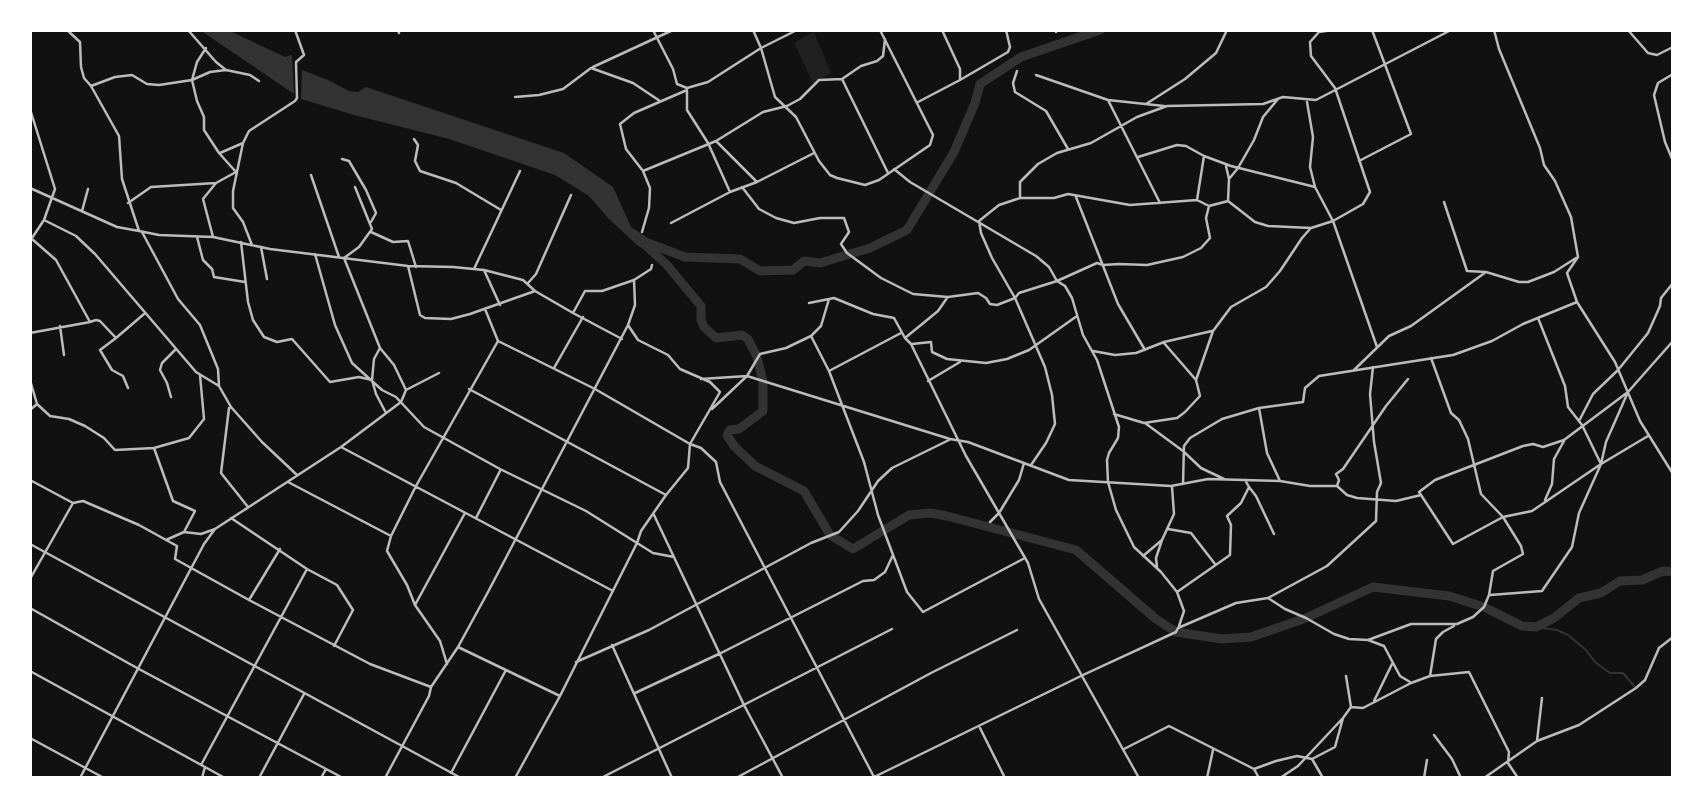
<!DOCTYPE html>
<html>
<head>
<meta charset="utf-8">
<style>
	body { margin:0 }
	#map { position:relative; width:1703px; height:808px; overflow:hidden; background:#111; font-family:Arial,sans-serif }
	canvas { display:block }
	.frame { position:absolute; inset:0; border:32px solid #fff; pointer-events:none }
</style>
</head>
<body>
<div id="map">
<canvas width="1703" height="808"></canvas>
<div class="frame"></div>
</div>
<script>
const g = document.querySelector('canvas').getContext('2d');
g.lineJoin = 'round';
function fillPath(path, color) {
  g.fillStyle = color;
  g.fill(path, 'evenodd');
}
function toPath(rows) {
  const path = new Path2D();
  for (const r of rows) {
    path.moveTo(r[0], r[1]);
    for (let i = 2; i < r.length; i += 2) path.lineTo(r[i], r[i + 1]);
  }
  return path;
}
function strokePath(path, color, width, dash) {
  g.strokeStyle = color;
  g.lineWidth = width;
  g.lineCap = dash ? 'butt' : 'round';
  g.setLineDash(dash || []);
  g.stroke(path);
}
fillPath(toPath([
	[814,32,831,73,813,83,794,43]
]), '#202020');
fillPath(toPath([
	[200,30,228,30,285,57,292,55,294,94],
	[302,70,328,80,349,91,358,92,366,87,564,153,613,187,631,227,654,242,647,251,637,245,608,218,589,196,555,175,449,139,354,115,301,99]
]), '#333');
strokePath(toPath([
	[1536,627,1557,630,1568,635,1586,650,1595,662,1610,673,1623,673,1635,687]
]), '#333', 2);
strokePath(toPath([
	[641,241,667,265,701,306,701,320,704,327,716,338,742,335,748,339,757,357,763,381,763,411,739,429,730,430,727,435,734,446,755,466,804,491,830,535,853,549,909,515,930,513,947,516,1076,550,1156,619,1176,632,1222,639,1251,637,1306,618,1373,587,1449,596,1484,607,1522,626,1536,627,1554,618,1579,598,1601,593,1620,581,1642,580,1663,571,1673,572],
	[648,243,685,257,740,259,760,271,793,270,804,261,820,263,870,248,907,230,954,152,975,103,980,84,1021,57,1100,30]
]), '#333', 9);
strokePath(toPath([
	[67,30,80,42,81,67,84,78,91,86,119,136,122,179,139,231],
	[188,30,216,62,226,70],
	[398,30,399,33],
	[653,30,673,69,677,84,687,88,708,82,761,48,797,30],
	[753,30,761,48,775,97,796,117,819,161,830,175,837,178,865,185,879,180,930,145,933,135,880,30],
	[1494,30,1499,49,1540,148,1544,165,1555,181,1571,217,1578,257,1567,273,1577,302,1615,362,1640,421,1673,474],
	[1628,30,1648,53,1657,55,1673,47],
	[1056,32,1056,30],
	[206,48,197,62,192,80,197,101,204,117,204,130,219,153,236,172,216,183,203,199,213,237],
	[593,67,673,30],
	[1017,71,1013,83,1015,92,1046,111,1068,149],
	[1673,74,1658,83,1654,95,1665,142,1673,161],
	[1036,75,1108,100,1160,203],
	[842,79,888,173],
	[960,80,1008,52,1010,47,1006,30],
	[91,86,115,77,132,75,147,84,159,85,192,80,210,72,226,70,250,75,259,81],
	[687,91,687,110,708,143,730,192],
	[515,97,539,95,563,89,591,68,633,83,660,101],
	[1108,100,1164,106],
	[918,102,960,80,960,69,942,30],
	[1307,102,1313,137,1310,167,1315,187,1333,221,1377,347],
	[1146,104,1185,79,1216,53,1227,30],
	[30,109,55,189,44,220,30,241],
	[414,139,418,145,415,161,420,171,456,183,501,210],
	[716,141,757,182],
	[243,143,233,191,233,208,243,222,252,245],
	[220,153,243,143,249,131,295,101,297,98,296,62,304,55,295,30],
	[1138,157,1177,145,1186,146,1204,156,1231,166,1315,187],
	[342,159,349,161,366,190,376,213,371,222],
	[1359,161,1411,134,1372,30],
	[1226,166,1229,179,1228,201],
	[894,169,910,182,1036,256,1049,267,1057,281,1065,286,1072,298,1083,335,1097,360,1119,427,1118,438,1109,453,1107,460,1108,482,1116,510,1134,547,1161,572,1177,592,1184,611,1179,626],
	[643,171,716,141,763,112,787,106,800,99,819,80,842,79,861,66,877,61,883,56,885,39],
	[311,175,339,257],
	[1229,179,1238,168,1254,140,1263,117,1278,99],
	[742,187,759,209,776,218,794,223,820,218,844,218,849,232,841,244,847,253,881,278,913,294,948,297,978,293,986,298,990,304,997,305,1015,298,1019,293,1057,281,1097,263,1103,265,1119,264,1147,265,1183,257,1201,248,1210,238,1206,218,1209,206],
	[30,188,117,227,139,231,159,235,213,237,270,249,408,266,453,267,484,270,523,280,535,291,573,313,622,339],
	[1076,197,1118,304,1145,350],
	[1020,198,1054,198,1068,194,1130,205,1197,200,1209,206,1228,201,1255,222,1268,226,1311,228,1333,221,1363,204,1370,192,1335,88,1311,56,1310,42,1319,32,1333,30],
	[1197,200,1204,156],
	[1444,202,1467,271,1486,272],
	[128,203,151,187,216,183],
	[82,211,88,189],
	[44,220,76,236,95,254,196,372,219,386,231,407,262,442,297,475],
	[671,223,730,192,757,182,814,153],
	[142,232,178,299,200,325,218,369,219,386],
	[371,232,393,242,408,241,416,267],
	[642,232,649,208,650,188,643,171,626,149,620,124,634,113,687,90],
	[197,237,203,260,212,269,214,277,245,282],
	[32,239,56,260,90,322,96,320,100,321,116,338,144,314],
	[241,242,248,302,253,320,264,337,277,342,292,339,330,382,359,377,372,380,376,394,386,413],
	[261,247,267,279],
	[315,254,335,325,352,363,382,390,396,397,424,427,500,469,586,511,653,553,674,557],
	[408,266,420,315,425,318,451,319,470,314,535,291],
	[474,269,520,171],
	[484,270,500,305],
	[528,283,536,274,571,195],
	[809,303,834,298,873,314,894,318,905,338,911,344,966,456,1028,563,1039,599,1139,778],
	[485,309,498,341,595,389,690,444,701,448,716,462,720,482,874,777],
	[573,313,585,291,602,291,634,280,651,269,652,265],
	[1538,318,1565,386,1568,407,1582,425,1601,464],
	[60,326,64,355],
	[30,333,90,322],
	[811,336,829,371,864,462,878,515,907,592,923,612,1023,559],
	[116,338,100,350,112,370,123,376,128,388],
	[905,338,938,311,947,298],
	[1164,343,1196,380],
	[912,344,931,342,932,352,947,359,986,363,1007,359,1029,350,1077,316],
	[1093,351,1115,355,1136,353,1164,342,1212,331],
	[554,368,583,317],
	[1354,370,1389,336,1411,326,1486,272,1519,282,1528,282,1554,272,1576,258],
	[829,371,901,333],
	[701,379,747,376,950,439,968,442,1069,480,1171,486,1208,479,1280,481,1310,486,1337,486,1347,495,1357,498,1396,501,1421,495,1419,492,1435,480,1523,446,1533,444,1543,447,1564,440,1628,392],
	[30,380,37,404,50,416,69,419,85,426,104,438,115,450,154,448,173,501,195,511,184,532],
	[372,380,374,359,380,348],
	[928,381,960,362],
	[469,389,666,495],
	[406,390,439,373],
	[171,397,167,383,160,370,162,363,176,349],
	[231,407,229,408,221,473,248,507],
	[1259,408,1267,453,1280,481],
	[712,409,747,376,760,354,786,348,811,336,821,326,829,299],
	[30,410,37,404],
	[1114,414,1144,423,1177,418,1185,412,1200,396,1196,380,1213,331,1231,307,1266,287,1280,271,1302,238,1310,229],
	[1579,421,1593,394,1618,370,1648,333,1660,306,1661,298,1673,283],
	[1145,423,1183,451,1201,468,1224,479],
	[341,447,613,591],
	[154,448,189,438,204,419,200,375],
	[1031,465,1046,443,1055,424,1052,395,1045,367,1015,298,992,258,981,233,979,221,999,205,1020,198,1020,182,1038,164,1057,153,1091,143,1137,117,1167,106,1263,104,1283,97,1316,100,1451,30],
	[30,480,73,503,83,501,139,525,177,546,175,559,249,600,370,664,431,687],
	[288,482,391,536],
	[1183,484,1184,446,1190,438,1222,419,1259,408,1303,402,1305,388,1319,376,1453,355,1492,341,1523,324,1577,302],
	[1337,486,1339,480,1336,474,1343,469,1386,406,1408,379],
	[1249,487,1256,496,1274,534],
	[1421,495,1453,544,1503,517,1532,511,1601,464,1648,436],
	[1545,500,1552,484,1554,459,1564,441],
	[654,515,744,705,783,778],
	[231,518,307,569,337,585,353,610,334,646],
	[476,518,500,471],
	[990,522,999,513,1019,480,1024,463],
	[1168,529,1191,533,1215,564],
	[166,540,184,532,201,534,215,529,341,447,401,402,406,390,394,365,380,348,344,258,359,247,372,229,355,187],
	[1143,556,1162,540],
	[1157,567,1156,558,1162,540,1174,514,1172,487],
	[30,579,73,503],
	[1177,592,1230,555,1231,525,1227,516,1241,503,1249,487,1245,480],
	[1490,595,1542,591,1572,547,1579,513,1601,464,1606,442,1628,392,1673,341],
	[1268,598,1285,609,1306,618,1334,634,1349,639,1368,640,1411,624,1457,624,1473,617,1484,607,1489,595,1493,571,1523,554,1521,546,1503,517,1481,494,1468,439,1459,420,1451,413,1431,358],
	[249,600,280,549],
	[415,605,465,513],
	[30,608,137,668,343,778],
	[1368,640,1384,646,1400,676,1410,682],
	[612,645,672,778],
	[458,647,560,696],
	[576,662,649,630,811,543,839,532,858,511,878,481,892,468,949,440],
	[447,664,440,641,415,605,407,585,387,551,391,536,416,486,498,341],
	[30,671,225,778],
	[1346,676,1351,707],
	[1430,676,1436,639,1443,632,1454,626],
	[635,693,721,653,863,581,874,580,885,572,893,555],
	[1374,701,1392,664],
	[980,728,1005,778],
	[1434,735,1452,759,1461,778],
	[30,738,104,778],
	[1537,741,1542,698],
	[1124,749,1169,726,1254,769,1276,761,1297,756,1312,759,1335,747,1343,718,1351,707,1363,708,1411,683,1430,676,1469,672,1509,752,1508,763,1518,778],
	[1312,759,1323,778],
	[201,765,307,569],
	[1254,769,1259,778],
	[451,773,506,670],
	[80,778,204,544,215,529],
	[202,778,205,767],
	[259,778,304,694],
	[321,778,326,769],
	[385,778,429,696,431,687,458,647,488,592,628,325],
	[515,778,560,696,637,543,641,531,666,495,688,468,690,444,720,392,710,382,680,369,668,355,638,340,628,325,635,305,634,280],
	[601,778,892,629],
	[736,778,931,673,1017,630],
	[872,778,1083,675,1176,632,1178,628,1236,603,1268,598,1327,566,1376,521,1377,492,1381,483,1374,442,1370,394,1373,367],
	[1207,778,1213,750],
	[1280,778,1298,766,1343,718],
	[1424,778,1427,760],
	[1484,778,1537,741,1579,725,1636,688,1645,680,1659,648,1673,637]
]), '#bcbcbc', 2.5);
strokePath(toPath([
	[30,544,461,778]
]), '#bcbcbc', 2.5);
</script>
</body>
</html>
